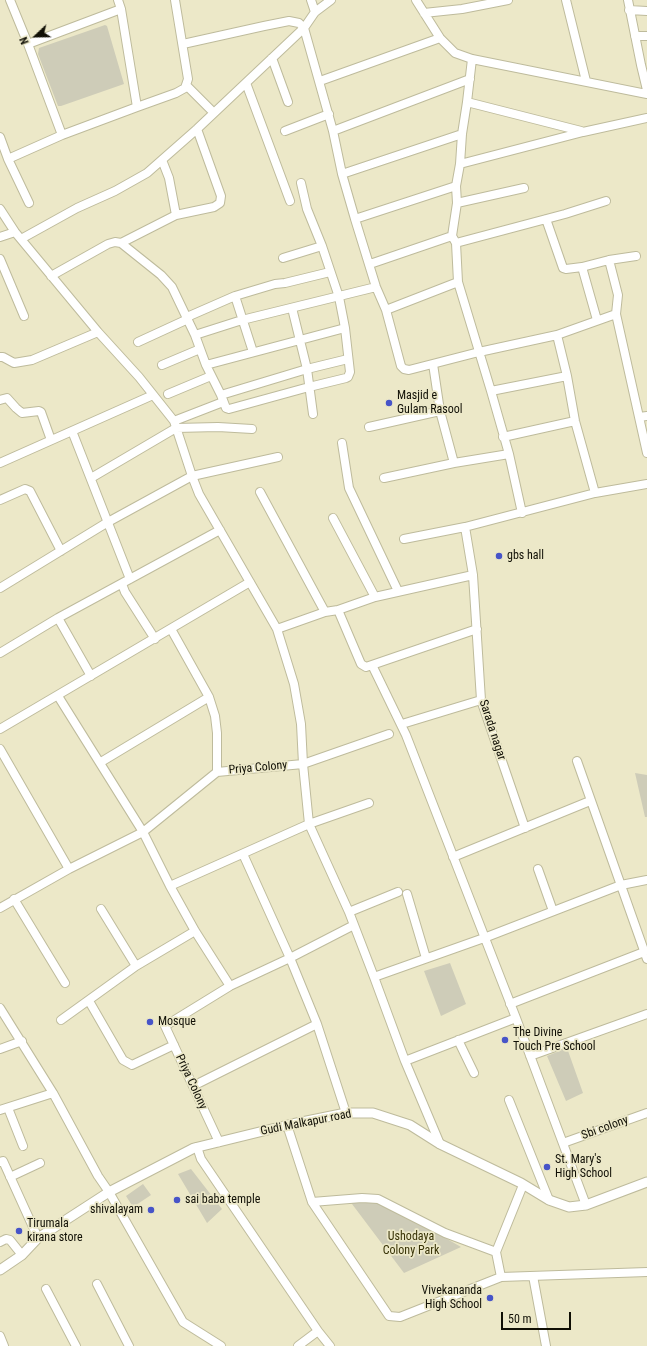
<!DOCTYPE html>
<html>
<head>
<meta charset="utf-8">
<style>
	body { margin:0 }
	#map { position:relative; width:647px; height:1346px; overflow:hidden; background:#ece8c8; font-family:"Roboto Condensed",sans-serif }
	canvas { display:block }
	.north { position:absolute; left:16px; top:16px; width:40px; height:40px; -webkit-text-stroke:3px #ece8c8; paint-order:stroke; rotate:248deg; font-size:11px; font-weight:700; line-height:16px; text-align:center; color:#100f05 }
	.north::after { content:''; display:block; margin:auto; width:14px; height:18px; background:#100f05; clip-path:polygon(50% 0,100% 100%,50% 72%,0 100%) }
	.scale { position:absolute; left:501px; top:1312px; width:70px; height:18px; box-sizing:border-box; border:2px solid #100f05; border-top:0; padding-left:5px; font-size:12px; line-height:14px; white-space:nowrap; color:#100f05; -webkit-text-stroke:3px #ece8c8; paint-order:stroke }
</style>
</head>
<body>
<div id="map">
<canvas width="647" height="1346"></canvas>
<div class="north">N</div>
<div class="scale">50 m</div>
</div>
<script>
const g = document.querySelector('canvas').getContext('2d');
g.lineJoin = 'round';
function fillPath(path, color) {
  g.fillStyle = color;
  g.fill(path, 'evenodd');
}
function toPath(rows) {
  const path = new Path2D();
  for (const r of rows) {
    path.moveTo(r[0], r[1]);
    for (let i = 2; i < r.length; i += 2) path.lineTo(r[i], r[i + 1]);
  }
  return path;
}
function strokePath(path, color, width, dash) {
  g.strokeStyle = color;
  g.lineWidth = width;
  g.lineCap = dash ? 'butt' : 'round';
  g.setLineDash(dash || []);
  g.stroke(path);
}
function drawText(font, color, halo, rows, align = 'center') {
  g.font = font + ' "Roboto Condensed",sans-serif';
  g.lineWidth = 3.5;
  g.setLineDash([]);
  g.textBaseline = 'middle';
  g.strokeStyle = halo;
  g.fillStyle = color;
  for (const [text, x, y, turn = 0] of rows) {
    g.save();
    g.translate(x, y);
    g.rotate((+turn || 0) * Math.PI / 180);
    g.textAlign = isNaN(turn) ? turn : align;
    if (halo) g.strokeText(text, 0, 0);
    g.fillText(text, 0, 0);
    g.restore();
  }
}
fillPath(toPath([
	[105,25,107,26,124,84,61,106,58,106,38,54,39,48],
	[635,773,647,775,647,817,645,817],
	[450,963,466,1004,441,1016,424,971],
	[567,1048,583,1093,566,1101,547,1056],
	[191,1169,222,1209,207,1223,178,1174],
	[143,1184,151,1195,133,1207,126,1196],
	[378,1199,461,1247,404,1273,349,1200]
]), '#ceccb8');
const minor = toPath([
	[10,0,28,44,62,135],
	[118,0,121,9,137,107],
	[311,0,315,12],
	[416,0,440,38,455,53,472,59,647,94],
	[566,0,586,81],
	[628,0,641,65,647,90],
	[629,10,647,11],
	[424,13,462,9,508,0],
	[635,36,647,36],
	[28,44,121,9],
	[183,44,264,26,289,21,299,23,304,28,333,131,342,174,355,219,456,186],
	[272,58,288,102],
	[320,81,440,38],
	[246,83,290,201],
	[186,85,214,113],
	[467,102,581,131],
	[285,131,329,114],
	[333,131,470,79],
	[0,137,8,159,62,135,137,107,176,93,185,88,188,79,175,0],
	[8,159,29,203],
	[460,164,583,132,647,118],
	[342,174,462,134],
	[457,203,524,188],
	[0,209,15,232,98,332,139,377,174,421,192,476,199,494,277,629,294,684,301,724,303,764,309,824,349,912,374,977,405,1061,440,1144],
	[176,215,214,207,220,203,221,196,197,129],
	[355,219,376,287,386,310,401,366,404,369,409,370,479,352,557,335,567,376,575,421,595,493],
	[546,219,563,268,566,269,582,267,609,260],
	[0,237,15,232],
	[21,239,77,208,115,191,147,173,197,129,304,28,315,12,331,0],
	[121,243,176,215,169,178,162,160],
	[456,243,565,214,606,201],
	[636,256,609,260,618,295,616,314,647,453],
	[283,258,322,246],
	[0,259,24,316],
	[370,264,452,236],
	[582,267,597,320],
	[51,276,108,244,115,242,121,243,161,275,172,287,195,335,206,365,221,395,226,408,229,409,309,387,346,378,348,377,350,372,345,328,339,297,322,246,307,209,301,183],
	[235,296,253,352],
	[292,308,307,369,313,414],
	[386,310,458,282],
	[187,317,235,296,275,284,285,283,330,272],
	[195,335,242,320,376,287],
	[557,335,616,314],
	[138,342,188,319],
	[0,357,3,357,14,363,32,360,98,332],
	[433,364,440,411,454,463],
	[162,365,200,349],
	[206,365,345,328],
	[491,391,567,376],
	[168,394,211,376],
	[221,395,307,369,348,359],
	[0,400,7,398,16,408,22,413,39,411,41,412,51,440],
	[639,417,647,416],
	[174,421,223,402],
	[369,427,440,411],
	[72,431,130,579],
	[503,437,575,421],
	[342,443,349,488,398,591],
	[509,454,522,513],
	[0,463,153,395],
	[91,478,176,428,218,427,252,429],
	[384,478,454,463,509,454,491,391,458,282,456,243,452,236,457,203,456,186,460,164,462,134,467,102,472,59],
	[260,492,325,612],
	[0,500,25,489,30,491,61,551],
	[333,518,375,597],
	[404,539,465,527],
	[122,584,125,592,155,639],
	[0,588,108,522,192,476,278,457],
	[338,610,361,664,366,667,477,629],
	[58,618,91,676],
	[171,629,209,697,215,716,217,733,217,772],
	[277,629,325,612,338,610,375,597,473,575],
	[0,653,58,618,220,530],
	[372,665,406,735,516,1018,586,1205],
	[58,696,143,832,170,886,195,931,230,986],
	[402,724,481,700],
	[0,729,250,582],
	[0,749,69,869],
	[577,761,647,959],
	[101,762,209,697],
	[525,828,481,700,473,575,465,527,595,493,647,484],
	[243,854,290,958,317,1024,346,1113],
	[453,857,590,801],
	[538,869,553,911],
	[170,886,309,824,369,803],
	[407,894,426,958],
	[14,899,65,983],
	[0,908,69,869,143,832,217,772,303,764,389,734],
	[101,909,136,966],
	[349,912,398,892],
	[374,977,484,938,621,885,647,880],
	[89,1001,123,1060,132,1065,174,1045],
	[510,1004,644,952],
	[0,1008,53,1093,98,1176,109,1192,183,1322,221,1346],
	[61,1020,136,966,195,931],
	[458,1040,474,1073],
	[0,1049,22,1041],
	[530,1056,647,1014],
	[405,1061,516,1018],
	[193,1086,317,1024],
	[509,1100,549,1200],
	[8,1108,23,1146],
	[0,1110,53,1093],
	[287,1125,312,1202,389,1316,400,1317,501,1277,647,1272],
	[219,1142,165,1026,230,986,290,958,354,925],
	[563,1143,647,1113],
	[197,1147,201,1159,318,1331,330,1346],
	[0,1162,3,1161,38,1238],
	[10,1177,40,1163],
	[312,1202,362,1198,378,1199,445,1233,496,1252],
	[0,1242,6,1239,10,1240,22,1255],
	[533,1276,546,1346],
	[501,1277,496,1252,523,1185],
	[97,1284,129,1346],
	[46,1289,76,1346],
	[0,1336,4,1346],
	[298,1346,318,1331]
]);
const tertiary = toPath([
	[0,1270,22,1255,38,1238,109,1192,194,1148,292,1124,346,1113,373,1113,410,1125,440,1144,521,1183,549,1200,569,1207,586,1205,647,1182]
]);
strokePath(minor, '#bebb9c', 10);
strokePath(tertiary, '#bebb9c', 11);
strokePath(minor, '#fff', 8);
strokePath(tertiary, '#fff', 9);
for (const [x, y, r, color] of [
	[389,403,4,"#4754c8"],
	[499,556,4,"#4754c8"],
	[150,1022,4,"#4754c8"],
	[505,1040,4,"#4754c8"],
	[547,1167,4,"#4754c8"],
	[177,1200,4,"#4754c8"],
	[151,1210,4,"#4754c8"],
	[19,1231,4,"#4754c8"],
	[490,1298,4,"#4754c8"]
]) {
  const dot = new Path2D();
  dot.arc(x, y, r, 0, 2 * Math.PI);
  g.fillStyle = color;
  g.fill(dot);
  strokePath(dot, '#ece8c8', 1.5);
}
drawText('12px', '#100f05', '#ece8c8', [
	["Masjid e",397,396],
	["Gulam Rasool",397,410],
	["gbs hall",507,556],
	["Mosque",158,1022],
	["The Divine",513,1033],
	["Touch Pre School",513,1047],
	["St. Mary's",555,1160],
	["High School",555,1174],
	["sai baba temple",185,1200],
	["shivalayam",143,1210,"right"],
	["Tirumala",27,1224],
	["kirana store",27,1238],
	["Vivekananda",482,1291,"right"],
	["High School",482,1305,"right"]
], 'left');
drawText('12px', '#100f05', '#ece8c8', [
	["Sarada nagar",492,730,72],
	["Priya Colony",258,768,-5],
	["Priya Colony",191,1082,65],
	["Gudi Malkapur road",306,1123,-11],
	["Sbi colony",605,1128,-20]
]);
drawText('12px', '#383307', '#ece8c8', [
	["Ushodaya",411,1237],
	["Colony Park",411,1251]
]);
</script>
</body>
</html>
